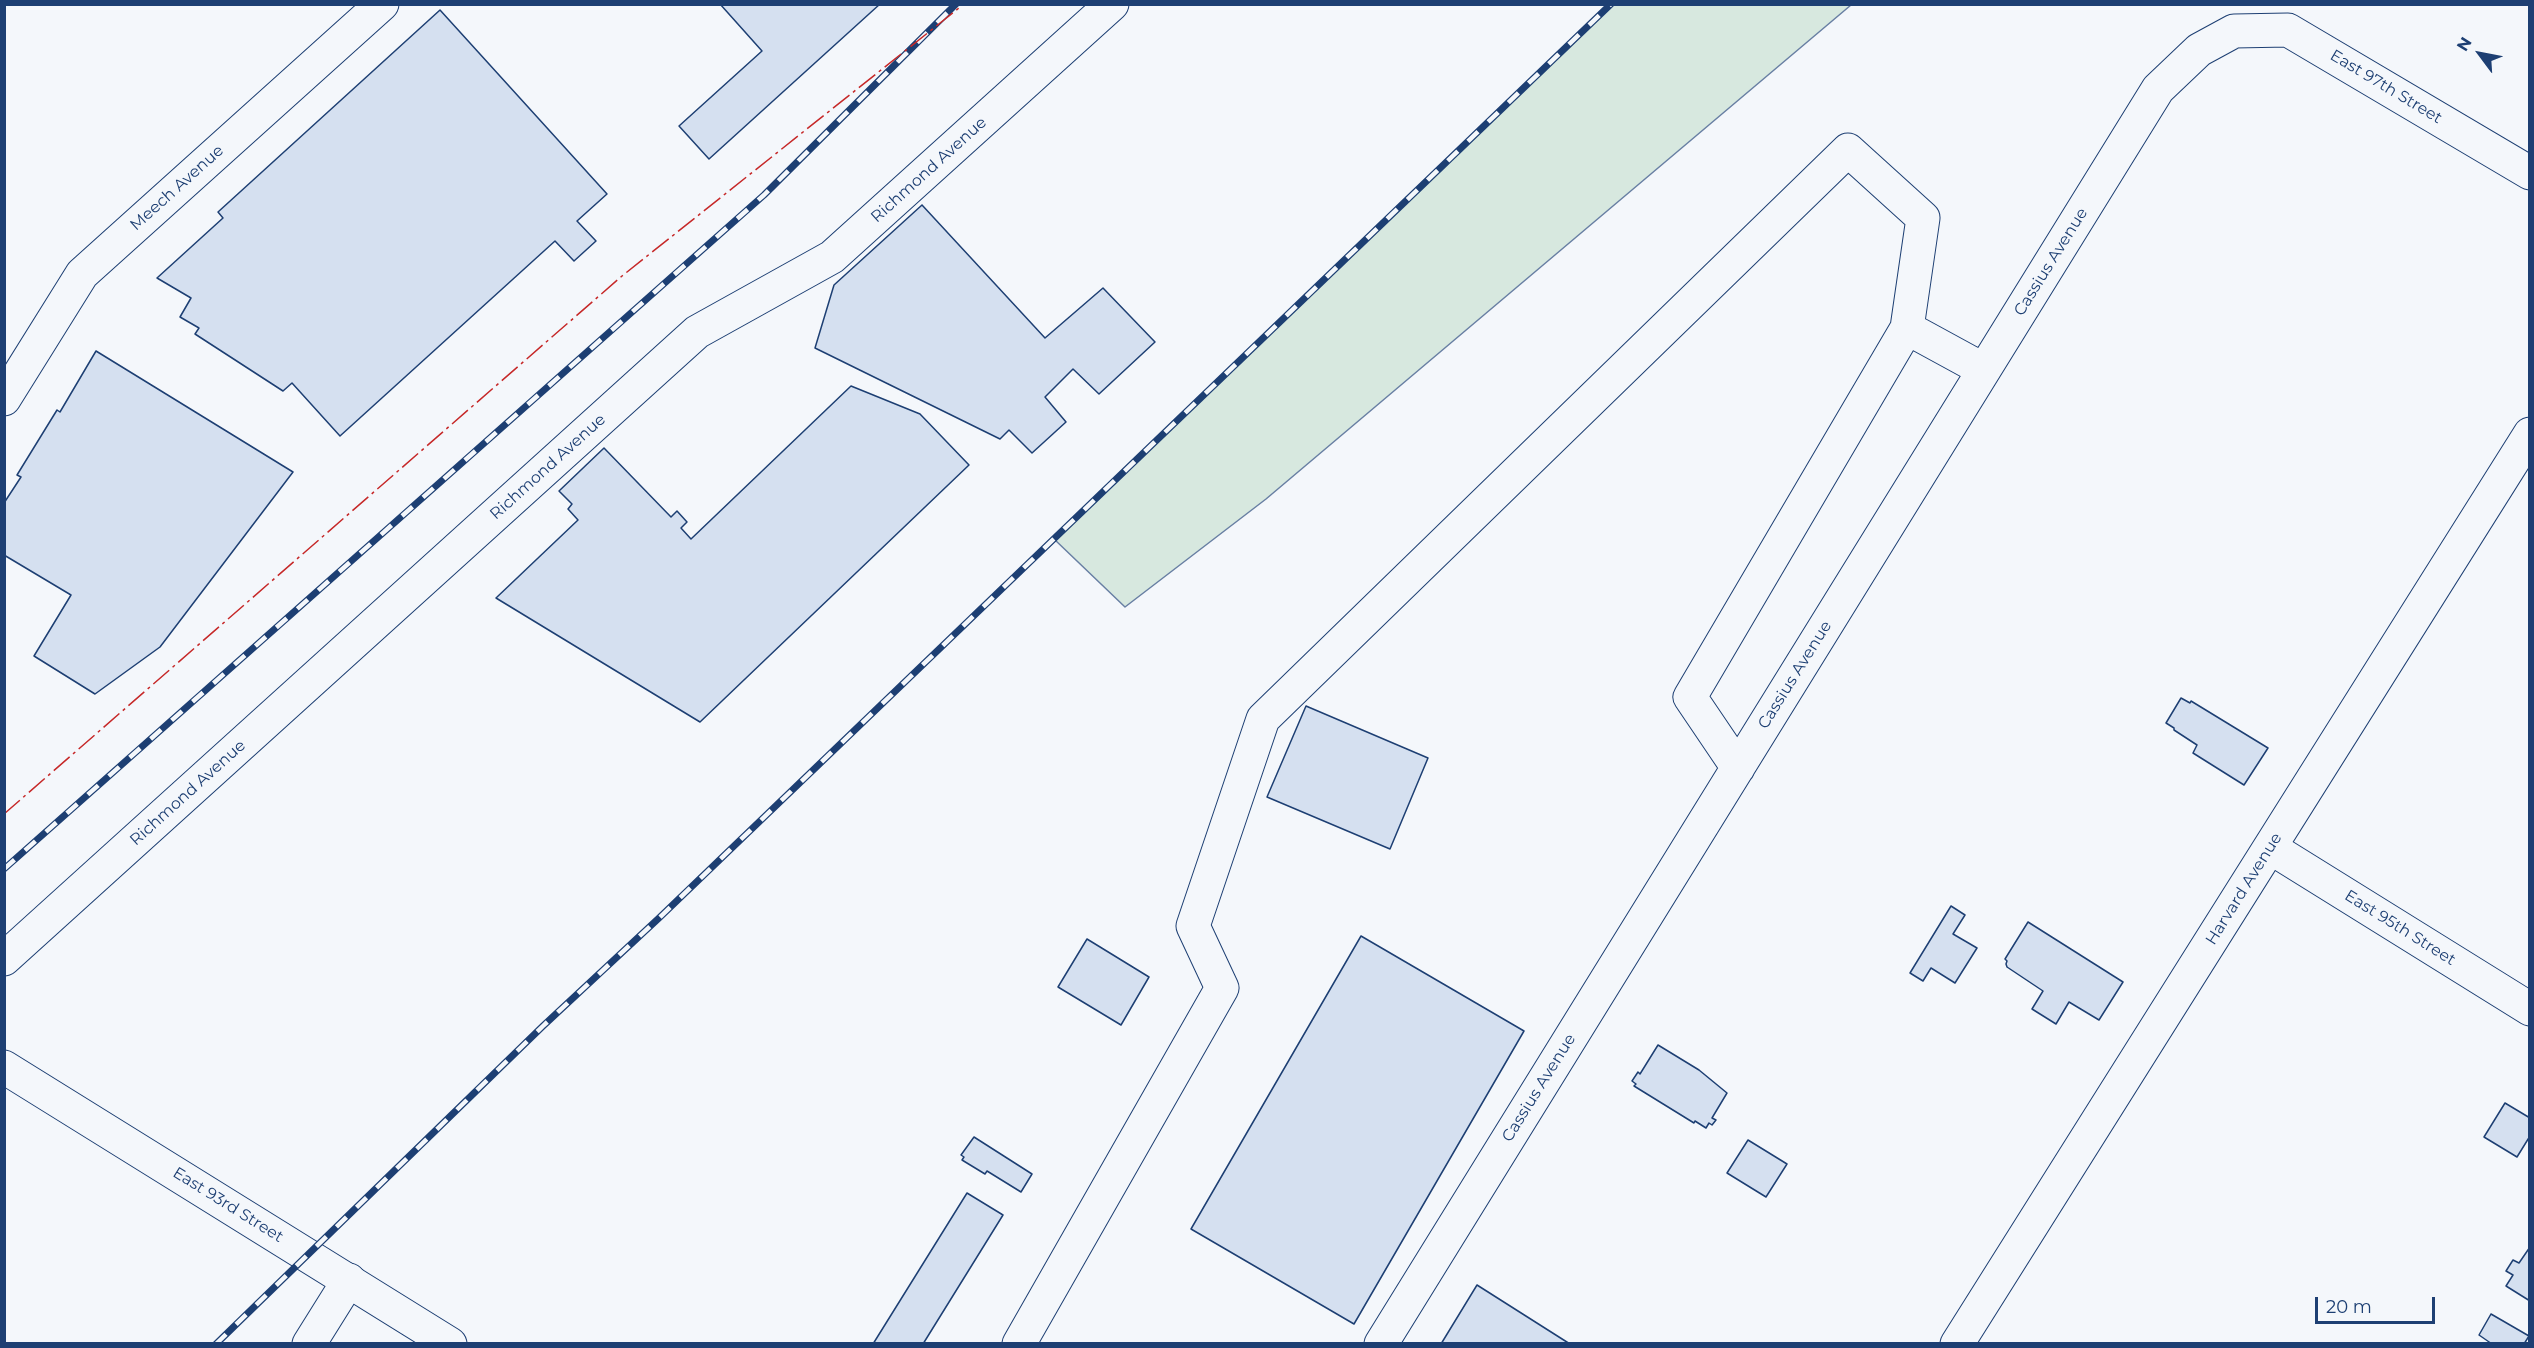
<!DOCTYPE html>
<html>
<head>
<meta charset="utf-8">
<style>
	body { margin:0 }
	#map { position:relative; width:2534px; height:1348px; overflow:hidden; background:#f4f7fb; font-family:Montserrat,sans-serif }
	canvas { display:block }
	.frame { position:absolute; inset:0; border:6px solid #1d3f73; pointer-events:none }
	.north { position:absolute; left:2450px; top:24px; width:60px; height:60px; -webkit-text-stroke:4px #f4f7fb; paint-order:stroke; rotate:302deg; font-size:16px; font-weight:700; line-height:24px; text-align:center; color:#1d3f73 }
	.north::after { content:''; display:block; margin:auto; width:21px; height:27px; background:#1d3f73; clip-path:polygon(50% 0,100% 100%,50% 72%,0 100%) }
	.scale { position:absolute; left:2315px; top:1297px; width:120px; height:27px; box-sizing:border-box; border:3px solid #1d3f73; border-top:0; padding-left:8px; font-size:18px; line-height:21px; white-space:nowrap; color:#1d3f73; -webkit-text-stroke:4px #f4f7fb; paint-order:stroke }
</style>
</head>
<body>
<div id="map">
<canvas width="2534" height="1348"></canvas>
<div class="frame"></div>
<div class="north">N</div>
<div class="scale">20 m</div>
</div>
<script>
const g = document.querySelector('canvas').getContext('2d');
g.lineJoin = 'round';
function fillPath(path, color) {
  g.fillStyle = color;
  g.fill(path, 'evenodd');
}
function toPath(rows) {
  const path = new Path2D();
  for (const r of rows) {
    path.moveTo(r[0], r[1]);
    for (let i = 2; i < r.length; i += 2) path.lineTo(r[i], r[i + 1]);
  }
  return path;
}
function strokePath(path, color, width, dash) {
  g.strokeStyle = color;
  g.lineWidth = width;
  g.lineCap = dash ? 'butt' : 'round';
  g.setLineDash(dash || []);
  g.stroke(path);
}
function drawText(font, color, halo, rows, align = 'center') {
  g.font = font + ' Montserrat,sans-serif';
  g.lineWidth = 4.5;
  g.setLineDash([]);
  g.textBaseline = 'middle';
  g.strokeStyle = halo;
  g.fillStyle = color;
  for (const [text, x, y, turn = 0] of rows) {
    g.save();
    g.translate(x, y);
    g.rotate((+turn || 0) * Math.PI / 180);
    g.textAlign = isNaN(turn) ? turn : align;
    if (halo) g.strokeText(text, 0, 0);
    g.fillText(text, 0, 0);
    g.restore();
  }
}
const green = toPath([
	[1611,5,1851,5,1266,499,1125,607,1054,539,1611,5]
]);
fillPath(green, '#d7e8df');
strokePath(green, '#687fa3', 1.5);
const building = toPath([
	[720,4,880,4,709,159,679,126,762,51,720,4],
	[440,10,607,194,577,221,596,241,574,261,555,241,340,436,292,383,283,391,195,334,199,328,180,317,191,298,157,278,223,218,218,212,440,10],
	[922,205,1045,338,1103,288,1155,342,1099,394,1073,369,1045,397,1066,422,1032,453,1009,430,1000,439,815,348,834,285,922,205],
	[96,351,293,472,160,647,95,694,34,656,71,595,4,555,4,503,21,477,17,475,57,410,60,412,96,351],
	[851,386,920,414,969,465,700,722,496,598,578,520,568,509,572,504,559,491,604,448,671,517,677,511,687,522,681,528,691,539,851,386],
	[2181,698,2190,703,2191,701,2268,748,2244,785,2193,753,2197,745,2174,730,2174,728,2166,723,2181,698],
	[1306,706,1428,758,1390,849,1267,797,1306,706],
	[1951,906,1965,915,1953,934,1977,948,1955,983,1931,968,1923,981,1910,973,1951,906],
	[2028,922,2123,982,2099,1020,2069,1002,2056,1024,2032,1009,2043,991,2007,967,2006,964,2007,961,2005,959,2028,922],
	[1361,936,1524,1031,1354,1324,1191,1229,1361,936],
	[1087,939,1149,977,1121,1025,1058,987,1087,939],
	[1658,1045,1699,1070,1727,1093,1712,1118,1716,1120,1712,1125,1709,1123,1706,1128,1695,1121,1694,1123,1634,1086,1636,1084,1632,1081,1638,1072,1640,1074,1658,1045],
	[2505,1103,2530,1118,2530,1136,2517,1157,2484,1137,2505,1103],
	[974,1137,1032,1174,1021,1192,987,1171,985,1174,962,1160,964,1157,961,1155,974,1137],
	[1748,1140,1787,1164,1766,1197,1727,1173,1748,1140],
	[967,1193,1003,1215,923,1344,873,1344,967,1193],
	[2530,1247,2530,1301,2506,1286,2513,1275,2506,1271,2513,1260,2519,1263,2530,1247],
	[1477,1285,1570,1344,1441,1344,1477,1285],
	[2491,1314,2529,1336,2524,1344,2492,1344,2479,1335,2491,1314]
]);
fillPath(building, '#d5e0f0');
strokePath(building, '#1d3f73', 1.5);
const minor = toPath([
	[4,399,82,274,382,4],
	[1738,768,1690,697,1907,328],
	[2271,848,2530,1009],
	[4,959,697,332,832,257,1112,4],
	[309,1344,349,1280],
	[1019,1344,1222,988,1193,926,1263,719,1848,150,1923,218,1907,328,1984,370],
	[1381,1344,2158,89,2199,50,2234,31,2288,30,2530,173]
]);
const major = toPath([
	[4,1067,450,1344],
	[1957,1344,2530,434]
]);
strokePath(minor, '#1d3f73', 35);
strokePath(major, '#1d3f73', 35);
strokePath(minor, '#f4f7fb', 33);
strokePath(major, '#f4f7fb', 33);
const rail = toPath([
	[4,869,764,195,956,4],
	[216,1344,543,1026,659,918,1611,4]
]);
strokePath(rail, '#1d3f73', 7);
strokePath(rail, '#f4f7fb', 4.5, [14]);
strokePath(toPath([
	[4,814,622,276,964,4]
]), '#c62828', 1.5, [21, 4.5, 3, 4.5]);
drawText('16px', '#1d3f73', '#f4f7fb', [
	["East 97th Street",2386,87,31],
	["Richmond Avenue",929,170,-42],
	["Meech Avenue",177,188,-42],
	["Cassius Avenue",2051,262,-58],
	["Richmond Avenue",548,467,-42],
	["Cassius Avenue",1795,675,-58],
	["Richmond Avenue",188,793,-42],
	["Harvard Avenue",2244,889,-58],
	["East 95th Street",2400,928,32],
	["Cassius Avenue",1539,1088,-58],
	["East 93rd Street",228,1205,32]
]);
</script>
</body>
</html>
